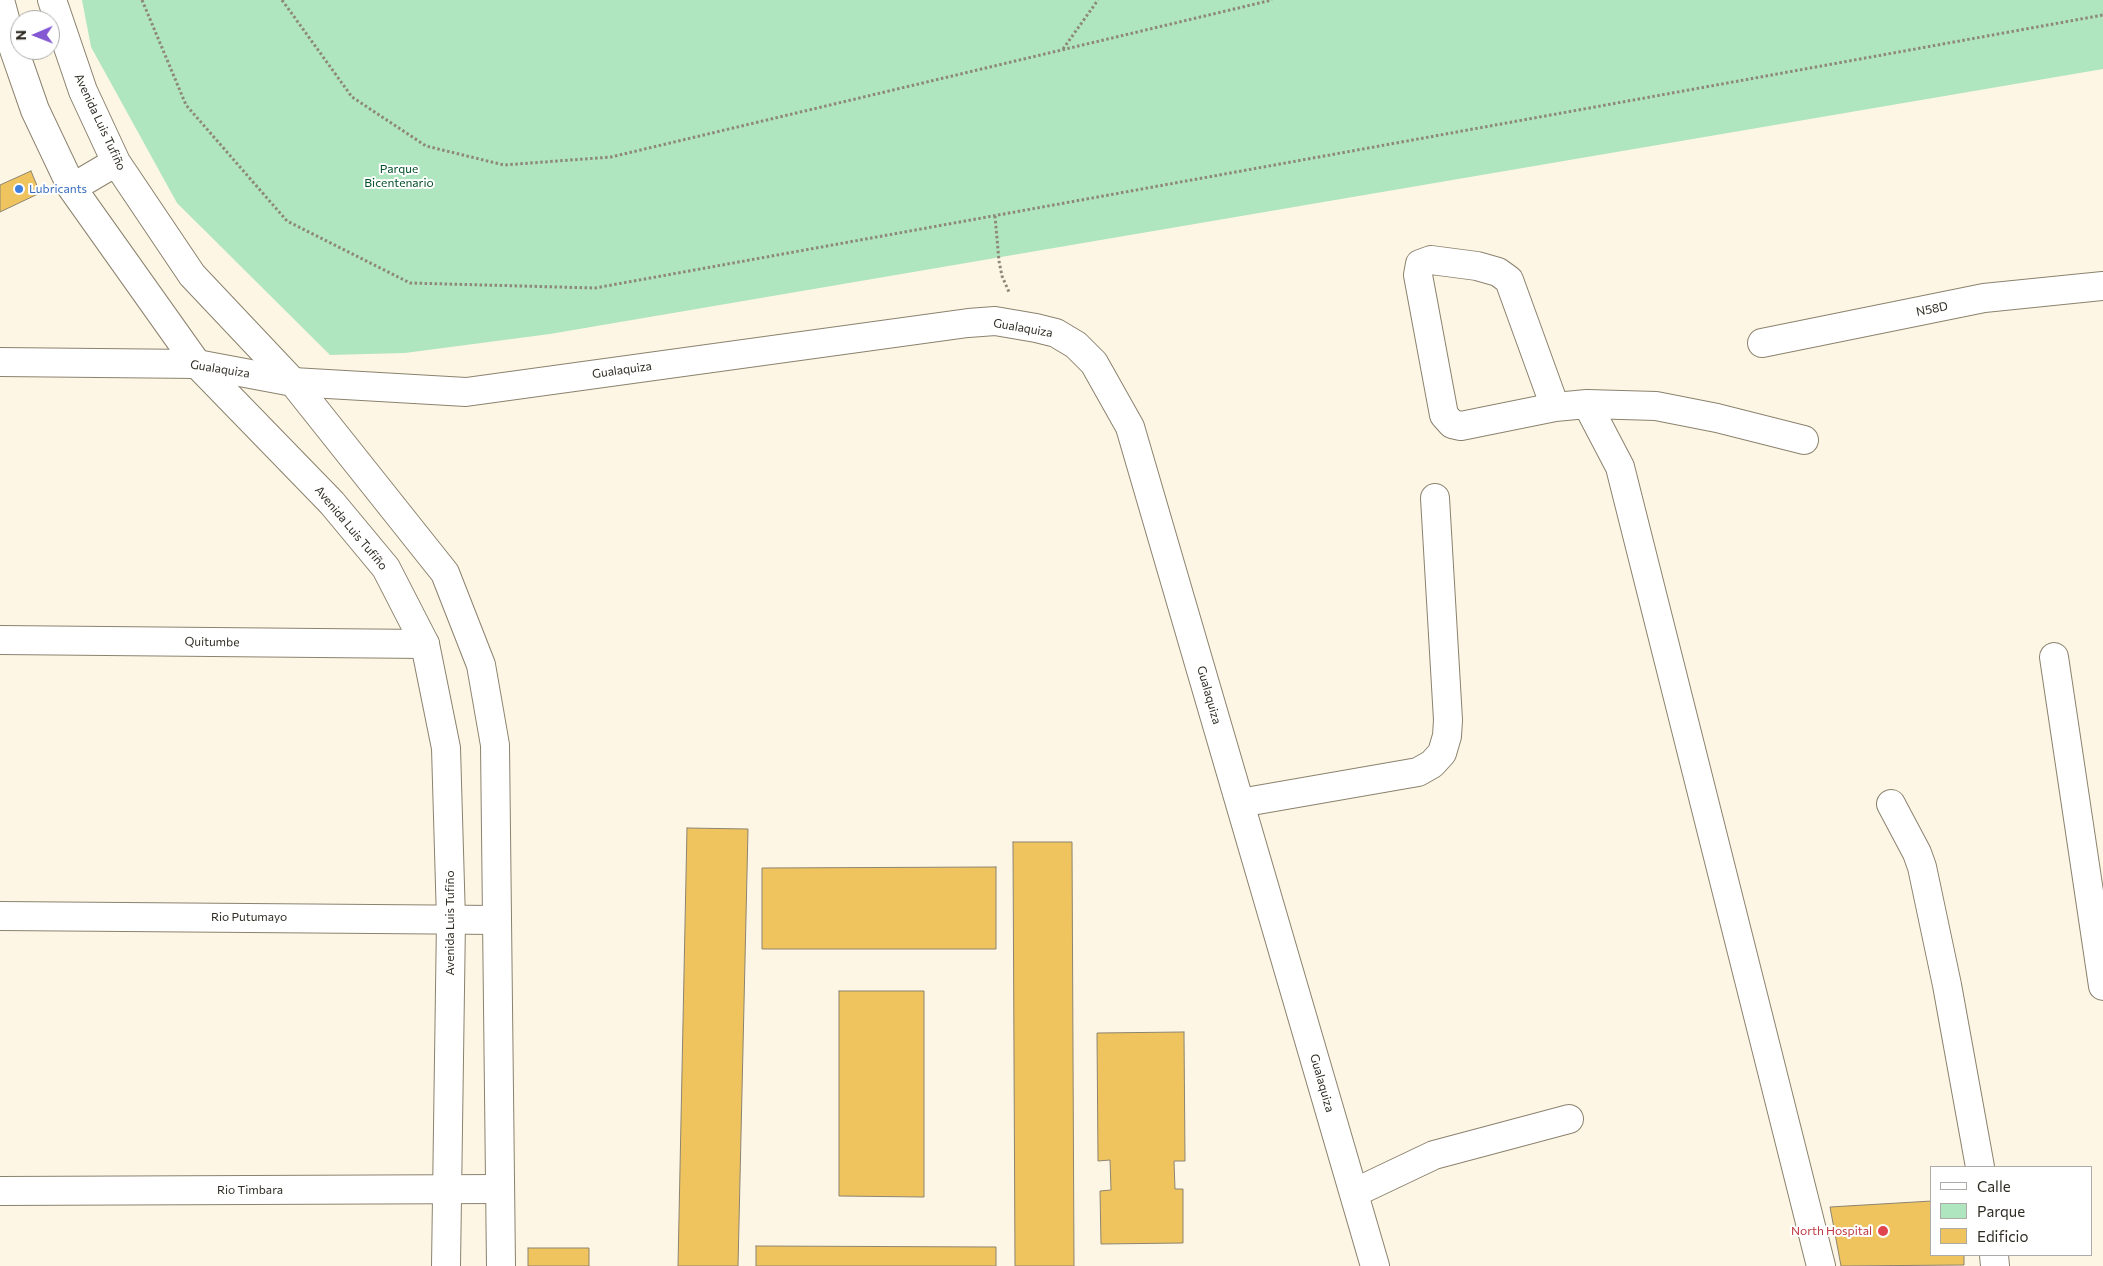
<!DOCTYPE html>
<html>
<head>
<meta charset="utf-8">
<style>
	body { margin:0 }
	#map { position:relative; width:2103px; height:1266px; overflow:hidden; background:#fef6e5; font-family:Commissioner,sans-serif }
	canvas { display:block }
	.legend { position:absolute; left:1930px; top:1166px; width:162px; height:90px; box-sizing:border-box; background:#fff; border:1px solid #acaba7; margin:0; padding:6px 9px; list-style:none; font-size:15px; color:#2f2c23 }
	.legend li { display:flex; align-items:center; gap:10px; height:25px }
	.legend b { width:25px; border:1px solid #acaba7 }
	.north { position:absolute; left:10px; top:10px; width:50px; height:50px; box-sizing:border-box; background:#fff; border:1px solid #acaba7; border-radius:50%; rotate:269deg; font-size:14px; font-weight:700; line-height:20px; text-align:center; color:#2f2c23 }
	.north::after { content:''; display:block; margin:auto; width:18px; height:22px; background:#8358d2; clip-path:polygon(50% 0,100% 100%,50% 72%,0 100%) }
</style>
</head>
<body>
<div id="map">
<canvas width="2103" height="1266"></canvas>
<ul class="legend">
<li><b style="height:6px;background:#fff"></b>Calle</li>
<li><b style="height:14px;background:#b0e6bf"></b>Parque</li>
<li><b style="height:14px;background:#efc45f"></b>Edificio</li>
</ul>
<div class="north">N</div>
</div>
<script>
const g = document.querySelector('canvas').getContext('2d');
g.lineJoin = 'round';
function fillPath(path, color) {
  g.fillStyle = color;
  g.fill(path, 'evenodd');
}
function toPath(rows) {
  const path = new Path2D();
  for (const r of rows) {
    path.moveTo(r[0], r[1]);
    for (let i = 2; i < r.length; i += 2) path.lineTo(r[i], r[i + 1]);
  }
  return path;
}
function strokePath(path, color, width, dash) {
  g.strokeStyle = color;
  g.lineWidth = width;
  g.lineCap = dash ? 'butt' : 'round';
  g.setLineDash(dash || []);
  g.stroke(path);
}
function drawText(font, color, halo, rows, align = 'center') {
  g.font = font + ' Commissioner,sans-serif';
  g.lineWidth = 4;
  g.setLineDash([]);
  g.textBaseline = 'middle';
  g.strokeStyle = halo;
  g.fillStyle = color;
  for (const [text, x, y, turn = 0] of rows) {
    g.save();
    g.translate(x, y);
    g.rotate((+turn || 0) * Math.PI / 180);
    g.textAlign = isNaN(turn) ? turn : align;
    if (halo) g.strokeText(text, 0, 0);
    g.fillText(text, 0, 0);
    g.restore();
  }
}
fillPath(toPath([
	[82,0,2103,0,2103,69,550,334,405,353,330,355,177,203,91,47]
]), '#b0e6bf');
const building = toPath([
	[31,171,40,193,0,212,0,185,31,171],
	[687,828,748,829,738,1266,678,1266,687,828],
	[1013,842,1072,842,1074,1266,1015,1266,1013,842],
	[996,867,996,949,762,949,762,868,996,867],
	[839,991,924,991,924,1197,839,1196,839,991],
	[1184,1032,1185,1161,1174,1161,1175,1189,1183,1189,1183,1243,1101,1244,1100,1191,1111,1190,1110,1160,1098,1161,1097,1033,1184,1032],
	[1932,1201,1932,1255,1964,1255,1964,1265,1841,1266,1830,1207,1932,1201],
	[756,1246,996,1247,996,1266,756,1266,756,1246],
	[528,1248,589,1248,589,1266,528,1266,528,1248]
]);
fillPath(building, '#efc45f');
strokePath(building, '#8d8470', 1);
const minor = toPath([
	[1762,343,1984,298,2103,286],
	[0,362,197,364,293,382,466,392,968,323,995,321,1036,328,1056,333,1076,345,1094,363,1130,427,1375,1266],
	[1587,404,1620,467,1821,1266],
	[1555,407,1509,280,1498,272,1477,266,1431,260,1420,264,1418,275,1444,415,1452,424,1461,426,1555,407,1587,404,1656,406,1717,418,1804,440],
	[0,640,425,644],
	[2054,657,2103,986],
	[1240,803,1418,772,1432,764,1442,753,1447,736,1448,720,1435,498],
	[1891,804,1917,853,1922,867,1947,985,1980,1167],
	[0,916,497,920],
	[0,1191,500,1189],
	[1354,1193,1434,1155,1569,1119],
	[1994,1255,1995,1266]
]);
const major = toPath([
	[0,0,11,41,35,110,72,188,197,364,332,503,386,568,425,644,446,748,451,920,446,1266],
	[52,0,83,91,116,162,192,275,293,382,445,573,481,665,495,745,501,1266],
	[72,188,116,162]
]);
strokePath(minor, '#8b826e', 30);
strokePath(major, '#8b826e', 30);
strokePath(toPath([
	[142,0,186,105,287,221,410,283,595,288,2103,15],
	[282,0,352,97,426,146,504,165,611,157,1272,0],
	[1063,49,1098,0],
	[995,216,999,261,1002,276,1009,292]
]), '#8d887b', 3, [2.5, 2.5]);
strokePath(minor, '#fff', 28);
strokePath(major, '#fff', 28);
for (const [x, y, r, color] of [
	[19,189,5,"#3f7fe0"],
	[1883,1231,6,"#e0444e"]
]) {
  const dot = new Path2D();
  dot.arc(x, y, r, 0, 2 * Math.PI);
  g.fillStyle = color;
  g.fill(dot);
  strokePath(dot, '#fff', 2);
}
drawText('12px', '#2f2c23', '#fff', [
	["Avenida Luis Tufiño",100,122,65],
	["N58D",1932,309,-11],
	["Gualaquiza",1023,328,10],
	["Gualaquiza",220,369,9],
	["Gualaquiza",622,370,-8],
	["Avenida Luis Tufiño",351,528,50],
	["Quitumbe",212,642,1],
	["Gualaquiza",1209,695,74],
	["Rio Putumayo",249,917],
	["Avenida Luis Tufiño",450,923,-90],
	["Gualaquiza",1322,1083,74],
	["Rio Timbara",250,1190]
]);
drawText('12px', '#024f27', '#fff', [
	["Parque",399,169],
	["Bicentenario",399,183]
]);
drawText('12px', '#366cbe', '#fff', [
	["Lubricants",29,189]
], 'left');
drawText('12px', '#be3a42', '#fff', [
	["North Hospital",1872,1231]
], 'right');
</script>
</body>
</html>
